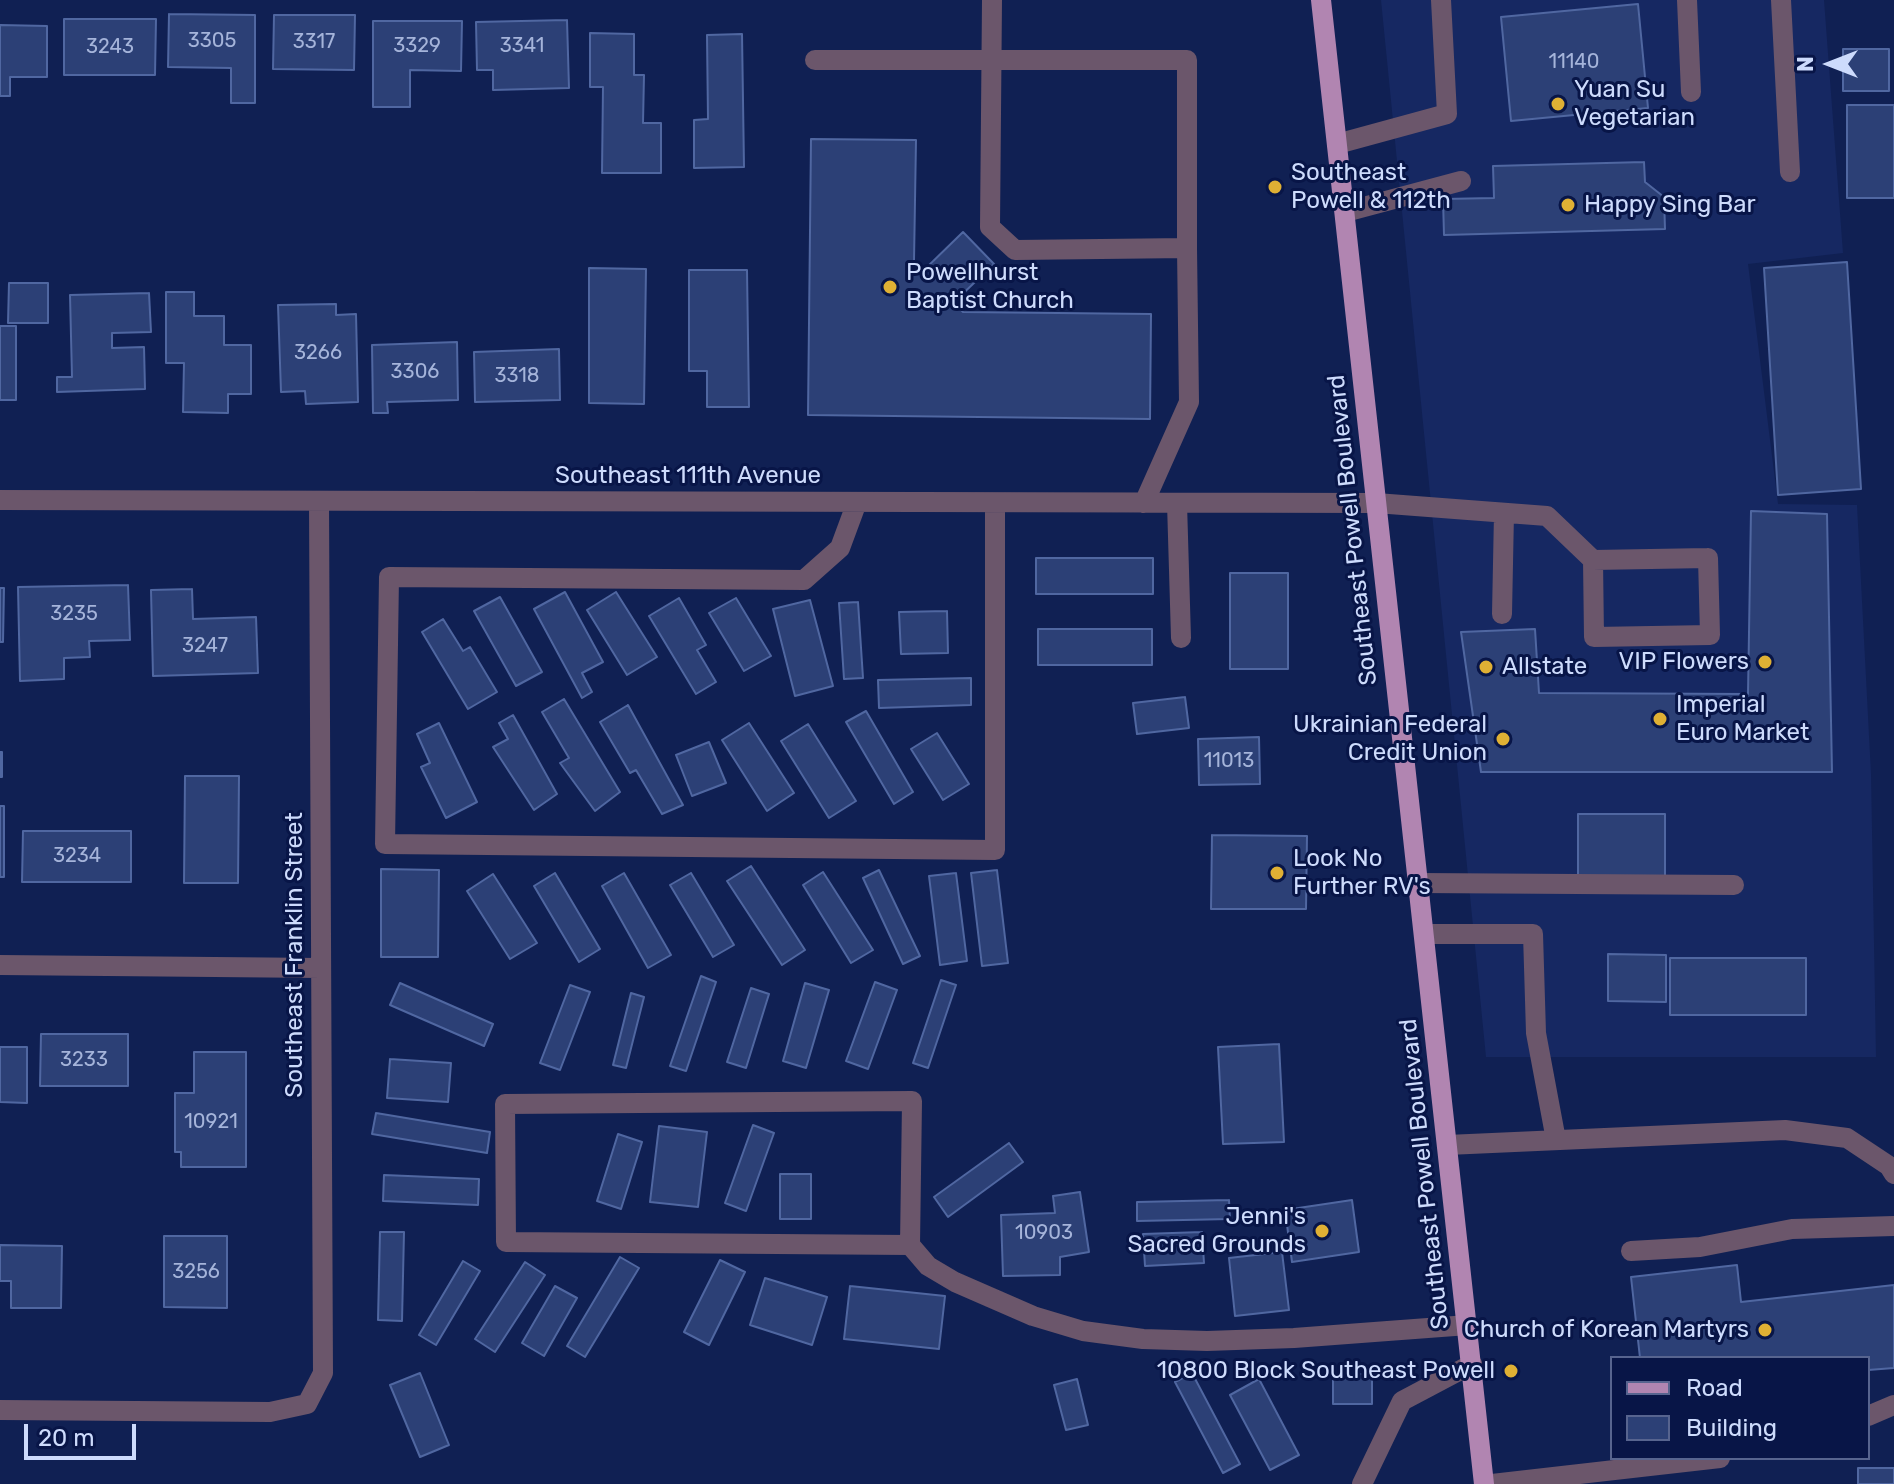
<!DOCTYPE html>
<html>
<head>
<meta charset="utf-8">
<style>
	body { margin:0 }
	#map { position:relative; width:1894px; height:1484px; overflow:hidden; background:#102053; font-family:Rubik,sans-serif }
	canvas { display:block }
	.legend { position:absolute; left:1610px; top:1356px; width:260px; height:104px; box-sizing:border-box; background:#081547; border:2px solid #57648f; margin:0; padding:10px 14px; list-style:none; font-size:24px; color:#cddbfc }
	.legend li { display:flex; align-items:center; gap:16px; height:40px }
	.legend b { width:40px; border:2px solid #57648f }
	.north { position:absolute; left:1790px; top:24px; width:80px; height:80px; -webkit-text-stroke:6px #081547; paint-order:stroke; rotate:270deg; font-size:22px; font-weight:700; line-height:32px; text-align:center; color:#cddbfc }
	.north::after { content:''; display:block; margin:auto; width:28px; height:36px; background:#cddbfc; clip-path:polygon(50% 0,100% 100%,50% 72%,0 100%) }
	.scale { position:absolute; left:24px; top:1424px; width:112px; height:36px; box-sizing:border-box; border:4px solid #cddbfc; border-top:0; padding-left:10px; font-size:24px; line-height:28px; white-space:nowrap; color:#cddbfc; -webkit-text-stroke:6px #081547; paint-order:stroke }
</style>
</head>
<body>
<div id="map">
<canvas width="1894" height="1484"></canvas>
<ul class="legend">
<li><b style="height:10px;background:#b185b1"></b>Road</li>
<li><b style="height:22px;background:#2c4076"></b>Building</li>
</ul>
<div class="north">N</div>
<div class="scale">20 m</div>
</div>
<script>
const g = document.querySelector('canvas').getContext('2d');
g.lineJoin = 'round';
function fillPath(path, color) {
  g.fillStyle = color;
  g.fill(path, 'evenodd');
}
function toPath(rows) {
  const path = new Path2D();
  for (const r of rows) {
    path.moveTo(r[0], r[1]);
    for (let i = 2; i < r.length; i += 2) path.lineTo(r[i], r[i + 1]);
  }
  return path;
}
function strokePath(path, color, width, dash) {
  g.strokeStyle = color;
  g.lineWidth = width;
  g.lineCap = dash ? 'butt' : 'round';
  g.setLineDash(dash || []);
  g.stroke(path);
}
function drawText(font, color, halo, rows, align = 'center') {
  g.font = font + ' Rubik,sans-serif';
  g.lineWidth = 6;
  g.setLineDash([]);
  g.textBaseline = 'middle';
  g.strokeStyle = halo;
  g.fillStyle = color;
  for (const [text, x, y, turn = 0] of rows) {
    g.save();
    g.translate(x, y);
    g.rotate((+turn || 0) * Math.PI / 180);
    g.textAlign = isNaN(turn) ? turn : align;
    if (halo) g.strokeText(text, 0, 0);
    g.fillText(text, 0, 0);
    g.restore();
  }
}
fillPath(toPath([
	[1381,0,1824,0,1843,253,1748,264,1778,504,1857,505,1871,774,1876,1057,1486,1057]
]), '#162862');
const building = toPath([
	[1638,4,1648,108,1511,121,1501,17,1638,4],
	[169,14,255,15,255,103,231,103,231,68,168,67,169,14],
	[274,15,355,15,354,70,273,69,274,15],
	[64,19,156,19,155,75,64,75,64,19],
	[567,20,569,88,493,90,493,70,477,70,476,22,567,20],
	[373,21,462,21,461,71,410,70,410,107,373,107,373,21],
	[0,25,47,26,47,77,10,77,10,96,0,96,0,25],
	[590,33,634,34,634,75,644,75,643,123,661,123,661,173,602,173,603,87,590,87,590,33],
	[742,34,744,167,694,168,694,120,708,119,707,35,742,34],
	[1843,49,1889,49,1889,91,1843,91,1843,49],
	[1847,105,1894,105,1894,198,1847,198,1847,105],
	[811,139,916,140,914,261,923,271,963,232,994,264,954,302,963,312,1151,314,1150,419,808,415,811,139],
	[1644,162,1645,182,1664,197,1665,229,1444,235,1443,199,1494,198,1493,166,1644,162],
	[1847,262,1861,489,1778,495,1764,268,1847,262],
	[589,268,646,269,644,404,589,403,589,268],
	[689,270,747,270,749,407,707,407,707,371,689,371,689,270],
	[9,283,48,283,48,323,8,323,9,283],
	[166,292,194,292,194,316,224,316,224,345,251,345,251,394,228,394,228,413,183,412,184,363,166,363,166,292],
	[149,293,151,332,112,333,112,348,144,347,145,389,57,392,57,377,72,377,70,295,149,293],
	[336,304,336,315,356,314,358,402,306,404,305,391,281,392,278,305,336,304],
	[0,326,16,326,16,400,0,400,0,326],
	[457,342,458,400,387,402,388,413,373,413,372,345,457,342],
	[559,349,560,400,475,402,474,352,559,349],
	[1751,511,1827,514,1832,772,1481,772,1461,632,1535,629,1539,693,1748,694,1751,511],
	[1036,558,1153,558,1153,594,1036,594,1036,558],
	[1230,573,1288,573,1288,669,1230,669,1230,573],
	[128,585,130,640,89,641,90,657,64,658,64,679,20,681,18,587,128,585],
	[0,588,4,588,3,642,0,642,0,588],
	[192,589,193,619,256,617,258,673,153,676,151,590,192,589],
	[565,592,603,662,582,673,592,692,582,698,534,609,565,592],
	[616,592,657,657,627,675,587,610,616,592],
	[500,597,542,672,516,686,474,611,500,597],
	[679,598,706,645,697,650,716,682,696,694,649,616,679,598],
	[736,598,771,656,744,671,709,613,736,598],
	[810,600,833,686,795,696,773,609,810,600],
	[858,602,863,678,844,679,839,603,858,602],
	[947,611,948,653,901,654,899,612,947,611],
	[443,619,463,651,470,647,497,692,468,709,422,632,443,619],
	[1038,629,1152,629,1152,665,1038,665,1038,629],
	[971,678,971,705,879,708,878,680,971,678],
	[1185,697,1189,728,1137,734,1133,703,1185,697],
	[564,699,620,792,595,811,560,763,569,758,542,712,564,699],
	[628,705,683,805,662,814,636,770,630,773,600,722,628,705],
	[866,711,913,792,894,804,846,722,866,711],
	[513,715,557,794,534,810,493,747,508,739,499,723,513,715],
	[439,723,477,802,446,818,421,767,430,763,417,734,439,723],
	[749,723,794,793,767,811,722,740,749,723],
	[808,724,856,801,829,818,781,741,808,724],
	[937,733,969,784,943,800,911,749,937,733],
	[1259,737,1260,784,1199,785,1198,739,1259,737],
	[709,742,726,783,692,796,676,755,709,742],
	[0,752,2,752,2,777,0,777,0,752],
	[185,776,239,776,238,883,184,883,185,776],
	[0,806,4,806,4,877,0,877,0,806],
	[1578,814,1665,814,1665,878,1578,878,1578,814],
	[23,831,131,831,131,882,22,882,23,831],
	[1212,835,1307,836,1306,909,1211,909,1212,835],
	[751,866,805,950,782,965,727,881,751,866],
	[381,869,439,870,438,957,381,957,381,869],
	[879,870,920,956,903,964,863,878,879,870],
	[997,870,1008,963,982,966,971,873,997,870],
	[823,872,873,950,851,963,803,885,823,872],
	[555,873,600,949,579,962,534,886,555,873],
	[624,873,671,955,648,968,602,886,624,873],
	[691,873,734,945,713,957,670,885,691,873],
	[956,873,967,961,940,965,929,876,956,873],
	[493,874,537,943,510,959,467,891,493,874],
	[1608,954,1666,955,1666,1002,1608,1001,1608,954],
	[1670,958,1806,958,1806,1015,1670,1015,1670,958],
	[701,976,716,982,686,1071,670,1066,701,976],
	[941,980,956,985,928,1068,913,1063,941,980],
	[875,982,897,990,868,1069,846,1061,875,982],
	[400,983,493,1024,484,1046,390,1005,400,983],
	[805,983,829,990,806,1068,783,1061,805,983],
	[570,985,590,992,560,1070,540,1063,570,985],
	[751,988,769,994,746,1068,727,1062,751,988],
	[631,993,644,997,626,1068,613,1065,631,993],
	[41,1034,128,1034,128,1086,40,1086,41,1034],
	[1279,1044,1284,1142,1223,1144,1218,1047,1279,1044],
	[0,1047,27,1047,27,1103,0,1102,0,1047],
	[194,1052,246,1052,246,1167,181,1167,181,1152,175,1152,175,1093,194,1093,194,1052],
	[390,1059,451,1063,448,1102,387,1098,390,1059],
	[376,1113,490,1132,487,1153,372,1134,376,1113],
	[753,1125,774,1133,746,1211,725,1203,753,1125],
	[659,1126,707,1132,698,1207,650,1202,659,1126],
	[618,1134,642,1142,621,1209,597,1201,618,1134],
	[1009,1143,1023,1162,948,1217,934,1197,1009,1143],
	[780,1174,811,1174,811,1219,780,1219,780,1174],
	[384,1175,479,1179,478,1205,383,1201,384,1175],
	[1080,1192,1089,1252,1060,1257,1060,1275,1003,1276,1001,1215,1055,1213,1053,1196,1080,1192],
	[1229,1200,1230,1219,1137,1221,1137,1202,1229,1200],
	[1352,1200,1359,1252,1292,1262,1285,1210,1352,1200],
	[380,1232,404,1232,402,1321,378,1320,380,1232],
	[1202,1232,1204,1263,1145,1266,1143,1234,1202,1232],
	[164,1236,227,1236,227,1308,164,1307,164,1236],
	[0,1245,62,1246,61,1308,11,1308,11,1281,0,1281,0,1245],
	[1282,1252,1289,1310,1235,1316,1229,1258,1282,1252],
	[620,1257,639,1268,585,1357,567,1346,620,1257],
	[720,1260,745,1272,709,1345,684,1332,720,1260],
	[463,1261,480,1271,436,1345,419,1335,463,1261],
	[525,1262,545,1275,495,1352,475,1339,525,1262],
	[1737,1265,1741,1302,1894,1285,1894,1368,1868,1370,1868,1358,1640,1358,1631,1277,1737,1265],
	[765,1278,827,1297,812,1345,750,1325,765,1278],
	[555,1286,577,1298,544,1356,522,1343,555,1286],
	[850,1286,945,1296,939,1349,844,1339,850,1286],
	[420,1373,449,1445,420,1457,390,1385,420,1373],
	[1192,1373,1240,1464,1223,1473,1175,1382,1192,1373],
	[1333,1374,1372,1374,1372,1404,1333,1404,1333,1374],
	[1077,1379,1088,1425,1066,1430,1054,1385,1077,1379],
	[1259,1379,1299,1455,1270,1470,1230,1395,1259,1379],
	[1858,1468,1894,1468,1894,1484,1858,1484,1858,1468]
]);
fillPath(building, '#2c4076');
strokePath(building, '#5067a1', 2);
strokePath(toPath([
	[992,0,990,227,1015,250,1187,248,1189,402,1144,503],
	[1687,0,1691,92],
	[1781,0,1790,172],
	[815,60,1187,60,1187,248],
	[1337,144,1447,114,1441,0],
	[1345,212,1461,181],
	[0,500,1376,503,1547,516,1593,560],
	[857,502,840,548,804,580,389,577,385,844,995,850,995,503],
	[1177,503,1181,638],
	[1708,558,1710,635,1594,637,1593,560,1708,558],
	[1502,614,1504,513],
	[1418,883,1734,885],
	[1424,934,1533,934,1536,1033,1556,1140],
	[0,965,321,968],
	[912,1101,910,1245,506,1242,505,1104,912,1101],
	[1447,1145,1785,1130,1847,1138,1889,1166,1894,1174],
	[910,1245,928,1266,955,1282,1033,1316,1083,1331,1143,1339,1207,1341,1294,1338,1468,1325],
	[1631,1251,1700,1247,1792,1229,1894,1226],
	[0,1410,270,1412,307,1404,323,1373,319,501],
	[1868,1416,1894,1405],
	[1362,1484,1402,1401,1472,1364],
	[1492,1484,1720,1458]
]), '#6b566b', 20);
strokePath(toPath([
	[1321,0,1484,1484]
]), '#b185b1', 20);
for (const [x, y, r, color] of [
	[1558,104,8,"#dfb034"],
	[1275,187,8,"#dfb034"],
	[1568,205,8,"#dfb034"],
	[890,287,8,"#dfb034"],
	[1765,662,8,"#dfb034"],
	[1486,667,8,"#dfb034"],
	[1660,719,8,"#dfb034"],
	[1503,739,8,"#dfb034"],
	[1277,873,8,"#dfb034"],
	[1322,1231,8,"#dfb034"],
	[1765,1330,8,"#dfb034"],
	[1511,1371,8,"#dfb034"]
]) {
  const dot = new Path2D();
  dot.arc(x, y, r, 0, 2 * Math.PI);
  g.fillStyle = color;
  g.fill(dot);
  strokePath(dot, '#081547', 3);
}
drawText('20px', '#a5b4da', null, [
	["3305",212,41],
	["3317",314,42],
	["3329",417,46],
	["3341",522,46],
	["3243",110,47],
	["11140",1574,62],
	["3266",318,353],
	["3306",415,372],
	["3318",517,376],
	["3235",74,614],
	["3247",205,646],
	["11013",1229,761],
	["3234",77,856],
	["3233",84,1060],
	["10921",211,1122],
	["10903",1044,1233],
	["3256",196,1272]
]);
drawText('24px', '#cddbfc', '#081547', [
	["Yuan Su",1574,90],
	["Vegetarian",1574,118],
	["Southeast",1291,173],
	["Powell & 112th",1291,201],
	["Happy Sing Bar",1584,205],
	["Powellhurst",906,273],
	["Baptist Church",906,301],
	["VIP Flowers",1749,662,"right"],
	["Allstate",1502,667],
	["Imperial",1676,705],
	["Euro Market",1676,733],
	["Ukrainian Federal",1487,725,"right"],
	["Credit Union",1487,753,"right"],
	["Look No",1293,859],
	["Further RV's",1293,887],
	["Jenni's",1306,1217,"right"],
	["Sacred Grounds",1306,1245,"right"],
	["Church of Korean Martyrs",1749,1330,"right"],
	["10800 Block Southeast Powell",1495,1371,"right"]
], 'left');
drawText('24px', '#cddbfc', '#081547', [
	["Southeast 111th Avenue",688,476],
	["Southeast Powell Boulevard",1353,530,-96],
	["Southeast Franklin Street",295,955,-90],
	["Southeast Powell Boulevard",1425,1174,-96]
]);
</script>
</body>
</html>
